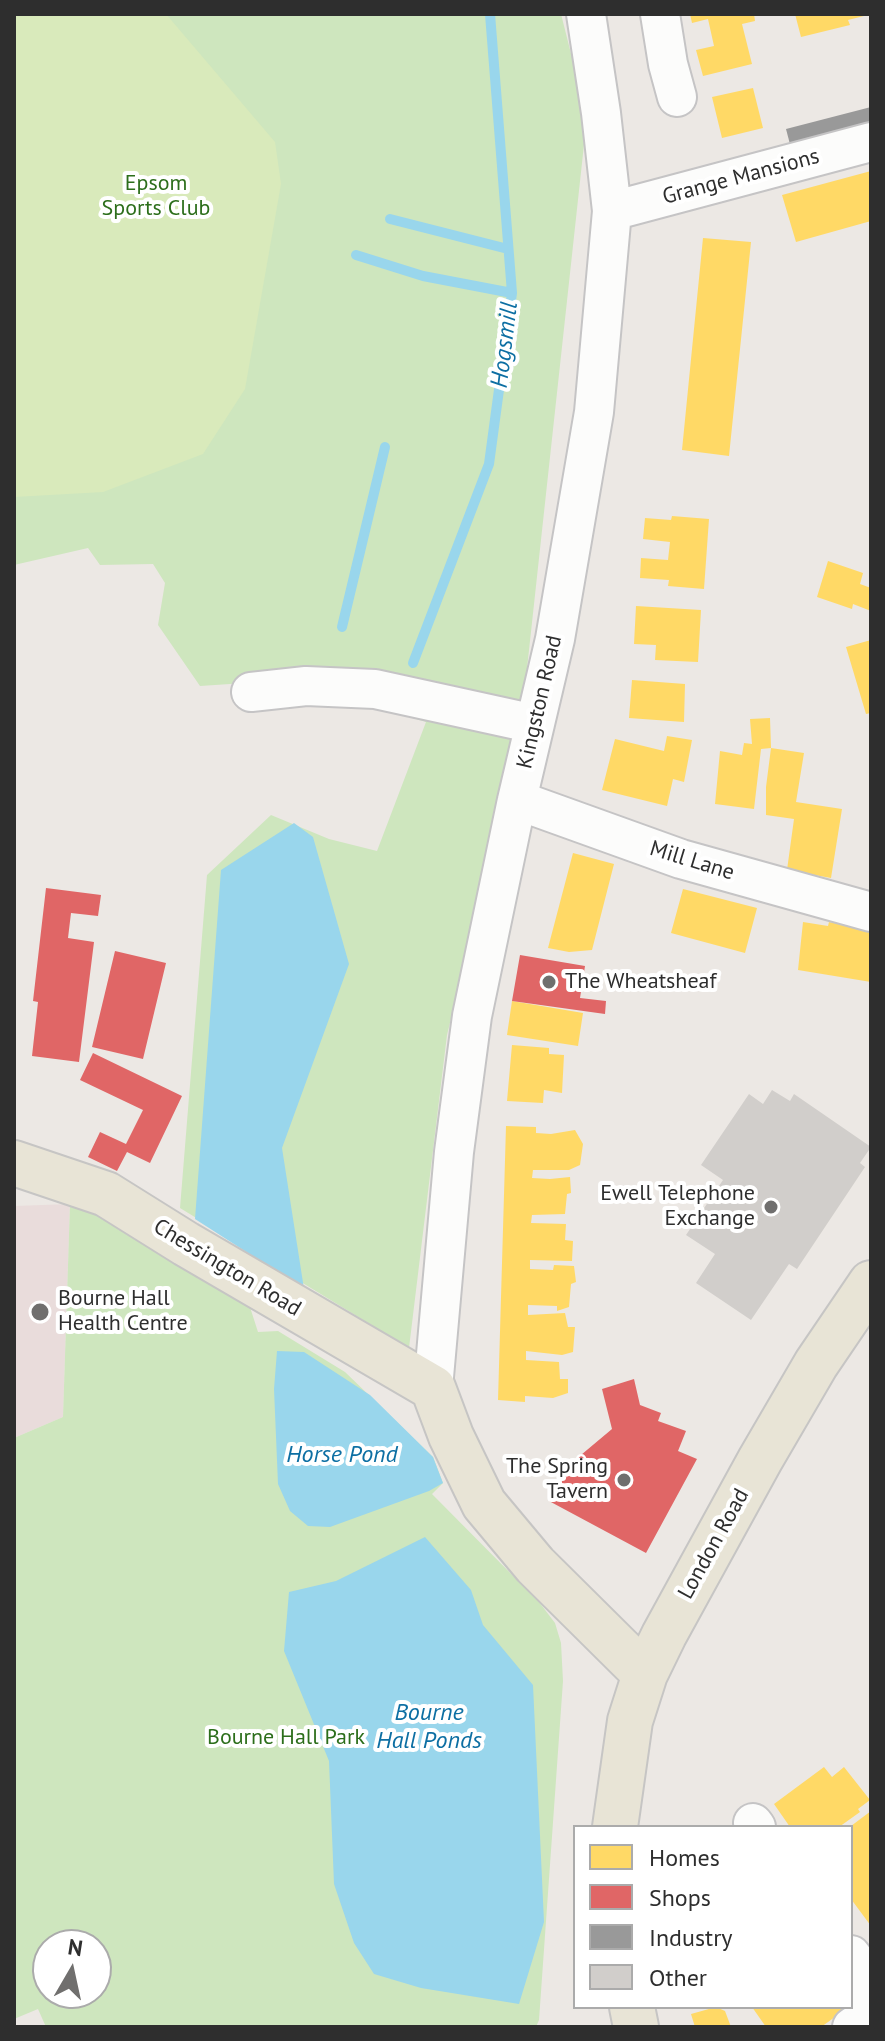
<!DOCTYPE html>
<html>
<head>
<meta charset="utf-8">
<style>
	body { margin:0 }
	#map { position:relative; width:885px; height:2041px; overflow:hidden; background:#ece8e4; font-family:"PT Sans",sans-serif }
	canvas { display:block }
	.frame { position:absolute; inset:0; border:16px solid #2e2e2e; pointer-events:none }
	.legend { position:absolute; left:573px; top:1825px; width:280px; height:184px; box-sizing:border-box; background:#fff; border:2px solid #ababab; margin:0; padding:10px 14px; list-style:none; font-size:24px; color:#2e2e2e }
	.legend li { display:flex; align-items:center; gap:16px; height:40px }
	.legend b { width:40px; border:2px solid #ababab }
	.north { position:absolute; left:32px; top:1929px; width:80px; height:80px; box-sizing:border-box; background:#fff; border:2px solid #ababab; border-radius:50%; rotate:9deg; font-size:22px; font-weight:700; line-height:32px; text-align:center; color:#2e2e2e }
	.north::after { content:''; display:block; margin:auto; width:28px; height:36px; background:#706f6e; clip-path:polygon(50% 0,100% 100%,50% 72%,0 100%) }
</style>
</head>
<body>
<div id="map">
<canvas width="885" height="2041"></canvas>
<div class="frame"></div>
<ul class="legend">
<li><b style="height:22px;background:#ffd966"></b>Homes</li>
<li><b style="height:22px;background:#e06666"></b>Shops</li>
<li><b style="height:22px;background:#999"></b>Industry</li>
<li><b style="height:22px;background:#d1cecb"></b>Other</li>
</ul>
<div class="north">N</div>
</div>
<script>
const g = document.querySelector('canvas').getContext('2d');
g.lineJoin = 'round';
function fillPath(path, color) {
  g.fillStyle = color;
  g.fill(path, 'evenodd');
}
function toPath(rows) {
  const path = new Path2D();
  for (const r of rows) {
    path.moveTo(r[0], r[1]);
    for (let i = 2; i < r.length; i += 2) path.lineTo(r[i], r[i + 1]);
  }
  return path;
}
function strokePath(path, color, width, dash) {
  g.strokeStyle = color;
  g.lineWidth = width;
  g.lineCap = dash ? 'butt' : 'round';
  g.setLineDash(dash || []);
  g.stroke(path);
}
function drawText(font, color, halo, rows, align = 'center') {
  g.font = font + ' "PT Sans",sans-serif';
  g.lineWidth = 8;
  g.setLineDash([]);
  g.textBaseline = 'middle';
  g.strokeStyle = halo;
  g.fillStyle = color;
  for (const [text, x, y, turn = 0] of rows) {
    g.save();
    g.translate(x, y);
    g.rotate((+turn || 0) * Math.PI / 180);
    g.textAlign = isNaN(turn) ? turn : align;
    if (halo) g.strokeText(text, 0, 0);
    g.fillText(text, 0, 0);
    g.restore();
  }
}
fillPath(toPath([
	[70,1204,63,1417,14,1438,14,1206]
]), '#e9dcdb');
fillPath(toPath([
	[14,14,561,14,587,117,519,742,447,1035,409,1348,180,1208,207,875,271,815,329,839,377,851,426,722,290,680,200,686,158,625,165,583,153,564,100,565,88,548,14,565],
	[70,1204,136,1225,249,1304,258,1332,278,1331,345,1372,433,1457,443,1483,432,1494,539,1602,555,1623,561,1643,563,1681,539,2020,536,2027,46,2027,38,2009,14,2019,14,1438,63,1417],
	[48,1945,96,1945,96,1993,48,1993]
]), '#cee6be');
fillPath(toPath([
	[14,14,166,14,275,142,281,184,245,389,203,454,103,492,14,497]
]), '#d9eabb');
fillPath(toPath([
	[294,823,313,837,349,964,282,1148,304,1289,195,1219,221,870],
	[277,1351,304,1352,370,1395,433,1457,443,1483,429,1491,330,1527,308,1526,290,1511,278,1484,274,1389],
	[425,1537,471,1590,483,1625,533,1685,544,1922,519,2004,421,1988,374,1974,354,1943,334,1884,329,1761,284,1651,289,1592,336,1581]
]), '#99d6ec');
fillPath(toPath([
	[690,14,754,14,755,21,742,24,752,64,703,76,696,50,714,46,708,19,692,23],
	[795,14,868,14,868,15,848,20,850,25,801,37],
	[753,88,763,128,722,138,712,97],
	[871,171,871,221,796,242,782,195],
	[703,238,751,242,729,456,682,450],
	[672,516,709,519,704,589,668,586,669,580,640,578,641,558,668,560,670,542,643,539,645,518,671,520],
	[828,561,863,573,860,584,871,588,871,611,853,604,852,609,817,597],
	[636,606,701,610,698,662,655,660,656,645,634,644],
	[871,640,871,713,866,714,846,647],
	[632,680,685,684,684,722,629,718],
	[770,718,771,748,761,749,754,809,715,804,720,751,742,755,744,743,752,744,750,719],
	[667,736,692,740,684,782,673,779,667,806,602,790,615,739,664,751],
	[771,748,804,753,796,802,842,809,831,878,787,870,794,819,766,815,766,787],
	[573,853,614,864,592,950,569,952,548,948],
	[683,889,757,908,745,953,671,933],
	[803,922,828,926,829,922,871,930,871,982,798,970],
	[512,1001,583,1013,578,1046,507,1035],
	[512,1045,549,1048,549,1054,564,1055,562,1093,544,1090,543,1103,507,1101],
	[506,1126,536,1127,536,1133,551,1134,575,1130,583,1144,580,1165,569,1170,533,1170,532,1178,550,1179,570,1177,571,1193,567,1194,565,1214,532,1215,531,1223,566,1224,565,1240,573,1241,572,1261,530,1260,530,1269,553,1270,554,1265,574,1266,576,1282,571,1284,569,1307,557,1311,557,1306,528,1305,528,1315,565,1313,568,1327,575,1327,573,1352,562,1355,526,1351,526,1360,559,1362,560,1379,568,1379,568,1393,553,1398,525,1396,525,1402,498,1400],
	[824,1767,832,1777,844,1767,870,1800,858,1809,860,1812,839,1827,790,1827,774,1804],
	[871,1811,871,1926,851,1899,851,1826],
	[716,2007,725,2011,731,2027,695,2027,691,2014],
	[752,2007,849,2007,821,2027,766,2027]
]), '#ffd966');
fillPath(toPath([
	[46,888,101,895,98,916,71,913,68,938,94,942,79,1062,32,1056,38,1002,33,1001],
	[115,951,166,963,143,1059,92,1047],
	[520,955,585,966,580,998,606,1001,605,1014,512,1001],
	[93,1053,182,1096,150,1163,127,1152,117,1171,88,1157,100,1132,126,1144,143,1110,80,1080],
	[634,1379,640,1405,661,1413,658,1421,686,1431,678,1451,697,1459,646,1553,549,1501,575,1460,612,1429,602,1389]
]), '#e06666');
fillPath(toPath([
	[871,107,871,131,792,152,786,129]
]), '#999');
strokePath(toPath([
	[390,219,508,249],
	[356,255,423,276,512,293],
	[342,627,385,447],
	[413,663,489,464,512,293,490,14]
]), '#99d6ec', 10);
fillPath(toPath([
	[772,1090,790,1101,794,1094,871,1147,860,1163,865,1167,797,1269,789,1264,751,1320,696,1283,715,1254,686,1235,723,1180,701,1165,749,1094,763,1104]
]), '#d1cecb');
const minor = toPath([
	[660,14,668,64,677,97],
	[612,211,871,142],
	[251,692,306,686,375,689,535,724],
	[517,800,681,859,871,912],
	[433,1388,454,1152,472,1016,517,800,555,639,594,412,612,211,601,113,586,14],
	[753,1823,756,1827],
	[851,1955,867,1976,871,1991],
	[852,2027,861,2021,871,2002]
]);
const major = toPath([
	[14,1163,106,1194,186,1244,433,1388,451,1436,484,1504,535,1565,645,1674],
	[615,1827,630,1721,645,1674,664,1635,760,1460,816,1364,871,1283],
	[632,2007,636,2027]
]);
strokePath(minor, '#c5c4c5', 42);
strokePath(major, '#c6c5c4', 48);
strokePath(minor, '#fcfcfb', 38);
strokePath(major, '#e8e4d6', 44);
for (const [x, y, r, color] of [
	[549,982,8,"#706f6e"],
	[771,1207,8,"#706f6e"],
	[40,1312,10,"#706f6e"],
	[624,1480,8,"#706f6e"]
]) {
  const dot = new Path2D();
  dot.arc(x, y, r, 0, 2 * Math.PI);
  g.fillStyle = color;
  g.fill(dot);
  strokePath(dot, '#fff', 3);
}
drawText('22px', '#2e2e2e', '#fff', [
	["Grange Mansions",741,177,-15],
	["Kingston Road",540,702,-77],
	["Mill Lane",692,861,17],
	["Chessington Road",227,1268,31],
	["London Road",714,1544,-61]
]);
drawText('22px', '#2c6e1b', '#fff', [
	["Epsom",156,184],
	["Sports Club",156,209],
	["Bourne Hall Park",286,1738]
]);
drawText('22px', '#2e2e2e', '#fff', [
	["The Wheatsheaf",565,982],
	["Ewell Telephone",755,1194,"right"],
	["Exchange",755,1219,"right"],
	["Bourne Hall",58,1299],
	["Health Centre",58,1324],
	["The Spring",608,1467,"right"],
	["Tavern",608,1492,"right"]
], 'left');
drawText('italic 24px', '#0d6fa3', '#fff', [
	["Hogsmill",505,345,-83],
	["Horse Pond",342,1455],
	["Bourne",429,1713],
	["Hall Ponds",429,1741]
]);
</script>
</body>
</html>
